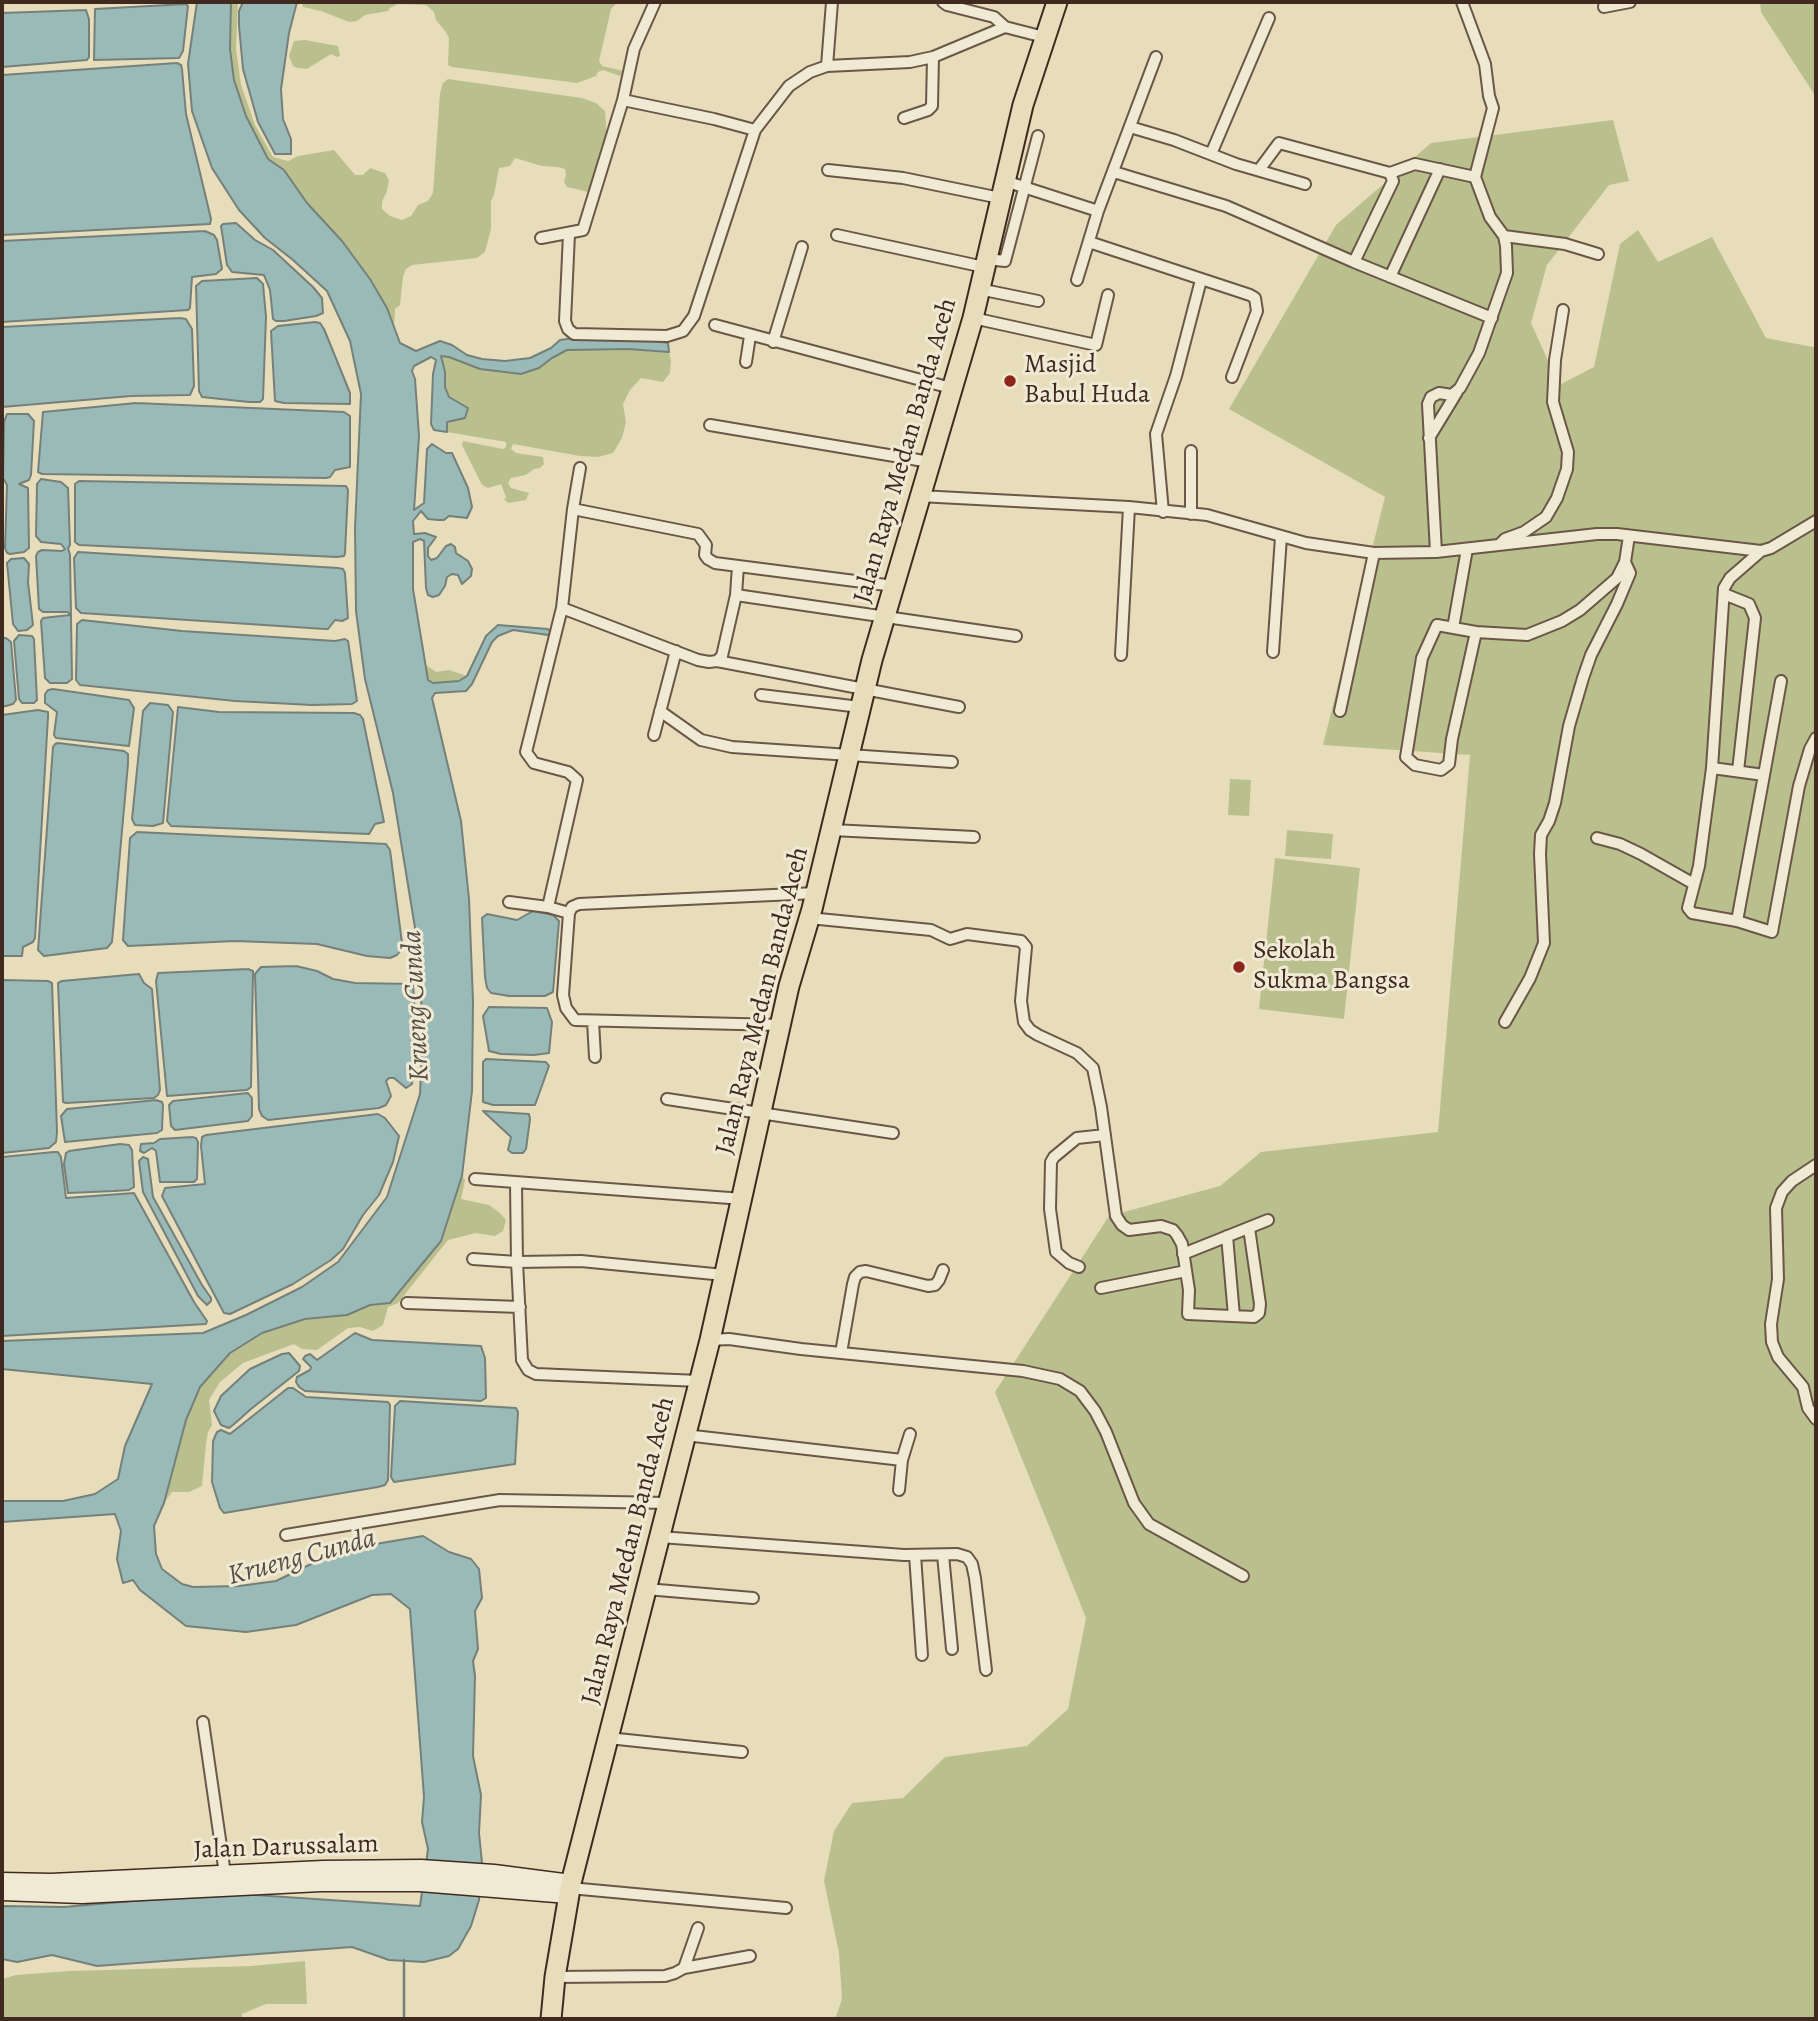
<!DOCTYPE html>
<style>
body{margin:0}
#map{position:relative;width:1818px;height:2021px;overflow:hidden;background:#e8ddbb;font-family:Alegreya,serif}
canvas{display:block}
.frame{position:absolute;inset:0;border:4px solid #402a20;pointer-events:none}
</style>
<div id="map">
<canvas width="1818" height="2021"></canvas>
<div class="frame"></div>
</div>
<script>
const c = document.querySelector('canvas').getContext('2d');
c.lineJoin = 'round';
function fillPath(path, color) { c.fillStyle = color; c.fill(path, 'evenodd'); }
const shape = rows => new Path2D(rows.map(r => 'M' + r).join(''));
function stroke(path, color, width, dash) { c.strokeStyle = color; c.lineWidth = width; c.lineCap = dash ? 'butt' : 'round'; c.setLineDash(dash || []); c.stroke(path); }
function label(font, color, halo, rows, align = 'center') {
  c.font = font + ' Alegreya,serif'; c.lineWidth = 6; c.setLineDash([]); c.textBaseline = 'middle'; c.strokeStyle = halo; c.fillStyle = color; for (const [text, x, y, turn = 0] of rows) {
    c.save(); c.translate(x, y); c.rotate((+turn || 0) * Math.PI / 180); c.textAlign = isNaN(turn) ? turn : align; if (halo) c.strokeText(text, 0, 0); c.fillText(text, 0, 0); c.restore();
  }
}
fillPath(shape([
 [231,2,238,2,236,49,241,85,255,125,273,157,288,161,298,156,334,150,355,175,363,175,370,168,385,173,389,180,387,191,382,202,382,209,390,216,402,220,411,216,418,205,428,201,433,193,440,93,443,83,448,79,582,98,596,103,605,111,607,141,593,190,588,192,567,187,564,182,566,175,565,169,558,167,542,166,515,158,510,166,499,168,494,195,491,201,491,229,485,252,477,258,412,265,406,269,403,277,400,305,395,309,394,327,387,308,370,279,342,241,307,203,284,170,268,159,246,116,234,80,230,49],
 [302,2,618,2,611,9,599,61,602,66,624,71,624,75,620,76,603,70,598,72,596,76,577,83,452,67,448,65,449,38,446,32,436,20,434,12,426,5,398,4,390,8,388,11,365,15,357,21,349,22,321,11,303,7],
 [1760,2,1816,2,1816,97,1761,12],
 [305,40,338,46,340,56,337,57,331,54,307,69,298,68,293,66,289,56,294,41],
 [1613,120,1629,181,1609,185,1547,265,1531,323,1559,385,1594,367,1620,244,1638,230,1658,262,1712,237,1766,338,1813,347,1816,345,1816,2019,835,2019,842,1999,839,1953,824,1881,834,1831,852,1803,903,1798,945,1757,1027,1746,1068,1709,1086,1618,995,1392,1109,1216,1220,1186,1261,1152,1438,1132,1470,755,1323,745,1385,497,1229,409,1336,225,1431,143],
 [628,349,669,352,671,361,670,373,663,382,641,378,630,390,623,404,626,422,622,438,613,453,598,457,580,456,513,444,511,449,516,453,543,457,544,464,540,468,534,469,526,475,511,478,508,483,511,488,529,493,526,500,509,503,504,500,506,497,501,484,488,488,482,485,462,445,463,441,503,449,506,447,506,442,447,432,450,397,445,387,445,372,440,356,449,357,480,369,521,374,539,368,552,358,567,350],
 [426,665,436,672,449,670,467,676,459,682,433,683,428,680],
 [1230,779,1251,780,1249,816,1228,815],
 [1287,830,1333,834,1331,859,1285,856],
 [1275,858,1360,868,1344,1019,1259,1009],
 [462,1176,465,1180,461,1199,489,1205,500,1213,506,1220,503,1231,495,1236,476,1233,448,1240,398,1303,388,1307,383,1325,373,1331,360,1327,348,1328,317,1350,302,1349,294,1344,243,1363,220,1382,209,1400,212,1425,208,1432,206,1444,202,1486,189,1492,172,1492,164,1503,186,1420,200,1387,230,1353,262,1333,305,1319,347,1315,370,1305,390,1303,441,1241],
 [305,1961,307,2004,266,2004,242,2014,242,2019,2,2019,2,1979,16,1975,69,1971,251,1966]
]), '#bac08d');
const water = shape([
 [197,2,231,2,230,49,234,80,246,116,268,159,284,170,307,203,342,241,370,279,387,308,400,343,416,351,440,341,452,345,467,355,482,359,505,361,530,358,551,348,560,340,574,338,643,339,668,343,669,352,628,349,567,350,552,358,539,368,521,374,480,369,449,357,441,356,445,372,445,387,449,397,468,408,465,418,447,422,447,432,434,430,431,424,433,374,436,360,431,357,414,366,412,371,415,379,419,436,414,510,424,503,427,449,432,444,446,453,452,453,468,488,472,507,467,518,449,516,444,520,438,520,428,519,421,511,413,521,414,534,425,533,436,537,428,548,428,556,431,560,437,558,446,546,451,544,455,547,456,553,468,561,472,569,471,576,462,584,458,575,452,574,447,577,445,586,439,595,433,597,428,595,426,588,424,541,420,539,413,542,413,589,428,680,433,683,459,681,467,676,486,636,498,625,548,629,551,633,548,635,513,630,498,636,492,642,472,684,466,691,435,693,432,698,461,821,469,899,473,1001,472,1091,462,1176,441,1241,390,1303,370,1305,347,1315,305,1319,262,1333,230,1353,200,1387,186,1420,164,1503,154,1526,156,1554,162,1569,182,1584,193,1587,239,1586,276,1581,340,1550,423,1536,449,1552,471,1559,479,1569,482,1598,475,1611,478,1649,473,1661,475,1676,473,1756,481,1795,479,1833,482,1863,479,1900,471,1926,458,1949,449,1956,424,1962,389,1960,352,1947,97,1966,52,1955,17,1962,2,1959,2,1906,64,1907,225,1893,420,1906,428,1849,422,1822,424,1797,410,1609,391,1594,372,1595,296,1625,246,1632,186,1626,140,1590,133,1580,123,1583,117,1559,121,1531,115,1514,2,1522,2,1501,63,1501,95,1494,118,1479,125,1446,152,1384,2,1369,2,1341,203,1333,246,1315,302,1287,338,1262,387,1197,420,1094,423,1025,416,934,393,793,365,679,356,611,355,528,361,394,350,341,327,291,293,260,265,238,239,210,212,168,192,111,188,64,197,2],
 [243,2,297,2,289,33,281,89,283,119,291,139,291,154,275,154,258,122,243,69,239,26,239,11,243,2],
 [186,4,188,6,183,51,179,58,94,60,95,9,186,4],
 [86,10,89,19,89,57,87,60,2,67,2,13,86,10],
 [177,63,181,65,182,69,186,114,211,219,210,224,2,235,2,75,177,63],
 [236,223,255,240,273,250,313,287,322,298,323,313,316,316,284,321,276,321,273,319,270,290,264,275,232,272,227,265,221,226,223,224,236,223],
 [205,231,214,235,217,240,222,269,216,274,192,277,190,308,188,310,2,322,2,241,205,231],
 [257,278,263,284,266,317,263,399,260,402,249,402,202,397,199,391,196,286,202,281,257,278],
 [180,318,186,319,192,329,194,386,190,395,131,396,2,407,2,327,180,318],
 [315,322,320,323,324,329,350,393,350,404,284,403,275,401,271,331,278,326,315,322],
 [136,403,344,412,350,416,350,467,335,470,330,477,326,478,42,474,38,472,43,412,136,403],
 [7,414,28,414,34,421,31,475,29,480,19,484,28,488,29,548,24,552,10,554,7,553,5,548,7,485,3,478,4,422,7,414],
 [41,479,61,482,68,488,70,545,68,548,70,555,72,679,67,683,50,683,45,678,41,621,43,618,70,615,68,612,43,612,39,609,36,556,38,552,42,550,62,551,65,549,61,544,41,542,36,536,37,484,41,479],
 [79,481,346,486,348,490,345,553,344,556,337,557,79,545,75,542,75,484,79,481],
 [78,552,338,568,343,569,345,573,348,618,342,621,335,620,328,629,325,629,81,613,76,608,74,558,78,552],
 [24,558,29,564,28,582,33,625,27,630,18,631,13,624,7,563,11,559,24,558],
 [82,620,182,631,335,641,345,639,348,641,357,701,352,704,312,705,235,701,80,685,76,680,77,624,82,620],
 [19,635,32,636,34,639,37,700,34,703,22,703,19,699,14,641,19,635],
 [2,638,6,638,11,642,16,700,13,704,2,707,2,638],
 [53,689,129,700,134,708,129,746,56,738,54,735,57,712,45,703,45,694,48,690,53,689],
 [150,703,168,705,173,712,163,823,153,826,135,825,132,819,143,711,150,703],
 [178,707,219,712,354,713,360,715,363,719,384,822,375,824,369,834,171,826,167,821,178,707],
 [38,710,48,712,48,717,35,938,33,942,23,947,22,956,2,956,2,715,38,710],
 [58,743,124,751,128,754,128,764,112,942,107,948,44,956,38,950,53,747,55,744,58,743],
 [137,832,386,844,390,850,402,943,401,950,397,955,390,958,367,956,317,944,235,941,128,946,123,940,130,838,137,832],
 [533,911,553,915,559,921,553,992,545,996,509,996,491,993,487,988,485,977,482,918,487,914,517,920,533,911],
 [296,966,317,971,333,979,355,983,413,984,416,1027,412,1084,406,1088,394,1078,389,1078,386,1081,391,1096,386,1105,379,1108,268,1120,262,1116,259,1109,255,974,261,967,296,966],
 [248,969,253,971,251,1087,247,1090,167,1096,156,981,158,973,248,969],
 [139,974,144,983,152,989,160,1090,158,1095,154,1098,66,1103,63,1102,58,983,62,981,139,974],
 [2,980,48,981,52,983,57,1132,56,1142,49,1148,2,1153,2,980],
 [489,1007,547,1008,552,1022,549,1053,534,1055,501,1054,489,1051,483,1016,489,1007],
 [486,1059,546,1062,549,1066,535,1105,493,1105,483,1102,483,1062,486,1059],
 [248,1093,252,1098,252,1116,248,1121,175,1130,171,1126,169,1105,173,1101,248,1093],
 [156,1100,162,1102,163,1105,162,1130,157,1133,65,1142,61,1116,67,1109,156,1100],
 [483,1111,529,1114,530,1119,526,1149,523,1153,512,1153,508,1150,511,1137,483,1111],
 [378,1114,385,1118,399,1136,393,1162,379,1195,363,1215,343,1249,331,1260,293,1284,230,1314,224,1313,162,1196,165,1188,205,1184,201,1146,202,1137,206,1135,378,1114],
 [192,1137,196,1138,198,1142,197,1179,194,1182,160,1182,156,1151,152,1148,144,1153,140,1151,141,1144,154,1143,160,1139,192,1137],
 [120,1144,129,1145,132,1150,134,1187,129,1190,114,1191,68,1193,64,1164,66,1153,69,1151,120,1144],
 [54,1152,58,1152,61,1157,66,1198,134,1193,194,1302,207,1321,206,1324,2,1336,2,1157,54,1152],
 [143,1157,148,1159,153,1197,202,1285,211,1298,211,1301,207,1305,198,1296,143,1192,139,1161,143,1157],
 [355,1333,372,1340,481,1346,485,1358,486,1398,481,1401,305,1391,299,1387,296,1382,297,1377,310,1370,311,1367,303,1359,305,1356,310,1354,317,1360,355,1333],
 [289,1353,300,1366,299,1371,251,1409,233,1425,229,1428,221,1425,214,1411,221,1396,250,1369,282,1354,289,1353],
 [288,1388,293,1388,306,1397,388,1402,390,1405,388,1480,385,1485,378,1487,224,1513,220,1508,212,1482,213,1441,217,1432,221,1430,230,1434,288,1388],
 [400,1401,516,1408,518,1412,515,1464,394,1482,391,1477,395,1406,400,1401]
]);
fillPath(water, '#99bab7');
stroke(water, '#75807b', 2);
stroke(shape([
 [404,1960,404,2019]
]), '#75807b', 2.5);
const street = shape([
 [943,2,947,5,994,17,1005,27],
 [1605,2,1604,7,1630,2],
 [827,66,832,2],
 [623,100,714,119,755,130,789,86,810,72,827,66,910,62,933,57,1005,27,1044,37],
 [904,118,928,110,932,106,933,57],
 [1130,127,1174,140,1236,164,1305,184],
 [1211,154,1269,18],
 [828,170,903,178,1000,198],
 [1259,170,1279,143,1390,173,1393,181,1354,262],
 [1114,172,1226,206,1354,262,1492,318],
 [1390,173,1415,164,1475,177],
 [1005,181,1098,211],
 [569,234,565,321,568,329,574,334,667,336,683,331,694,316,755,130],
 [837,235,984,267],
 [1504,236,1565,244,1598,254],
 [541,238,583,230,623,100,634,49,655,2],
 [1089,242,1250,295,1255,298,1257,311,1232,377],
 [986,259,1005,261,1038,136],
 [1390,277,1440,169],
 [1077,280,1098,211,1156,57],
 [979,289,1038,301],
 [973,318,1096,345,1108,295],
 [715,325,951,388],
 [773,342,802,247],
 [746,362,750,336],
 [710,425,930,462],
 [1429,438,1457,392],
 [919,496,1129,507,1207,515,1306,543,1374,553,1436,552,1597,534,1617,534,1761,551,1771,548,1816,521],
 [573,509,698,534,706,545,705,555,708,559,715,563,894,586],
 [1163,512,1156,434,1176,376,1201,280],
 [1191,514,1191,451],
 [1500,544,1505,539,1524,532,1546,517,1557,498,1567,469,1568,452,1553,402,1555,360,1563,310],
 [1761,551,1730,578,1724,588,1712,768,1699,866,1688,908,1692,913,1737,921,1772,932,1799,786,1810,749,1816,738],
 [1436,552,1428,404,1431,397,1439,393,1452,395,1460,388,1479,353,1507,273,1506,246,1504,236,1490,217,1475,177,1493,108,1489,96,1485,64,1462,2],
 [1724,594,1749,604,1755,618,1738,771],
 [736,595,1016,636],
 [562,608,698,660,709,662,717,661,722,656,736,595,738,566],
 [1437,625,1476,632,1452,739,1449,764,1441,770,1415,765,1406,757,1422,658,1437,625],
 [1453,628,1467,549],
 [1476,632,1527,635,1562,621,1580,610,1617,578,1625,562,1629,536],
 [1273,652,1281,537],
 [1121,655,1129,507],
 [717,661,959,707],
 [761,695,860,707],
 [660,711,701,740,732,747,952,762],
 [1340,711,1374,553],
 [654,735,676,651],
 [1712,768,1764,775,1737,921],
 [1764,775,1781,681],
 [832,830,974,837],
 [1597,838,1620,844,1641,854,1694,884],
 [509,902,548,907,569,913],
 [548,907,577,780,568,772,534,763,526,752,562,608,573,509,580,468],
 [809,918,931,930,950,939,967,934,1021,941,1026,947,1021,1001,1024,1022,1030,1030,1038,1035,1077,1053,1093,1068,1101,1107,1116,1216,1122,1225,1129,1230,1161,1226,1173,1230,1177,1235,1182,1244,1189,1290,1188,1314,1254,1317,1259,1313,1260,1304,1249,1228],
 [593,1021,595,1057],
 [1505,1022,1530,978,1544,943,1540,854,1541,835,1549,821,1555,803,1569,726,1583,678,1591,655,1617,604,1630,573,1625,562],
 [780,1025,575,1020,566,1008,563,995,569,913,572,907,579,904,816,893],
 [667,1099,893,1133],
 [1816,1165,1792,1181,1782,1192,1776,1208,1778,1279,1771,1324,1772,1342,1778,1357,1803,1387,1808,1408,1816,1419],
 [475,1179,743,1199],
 [516,1183,517,1262,581,1261,724,1275],
 [1227,1236,1234,1316],
 [1183,1254,1268,1220],
 [473,1259,517,1262,522,1360,528,1370,536,1374,699,1381],
 [1079,1267,1069,1263,1056,1252,1050,1209,1051,1162,1054,1157,1077,1138,1105,1135],
 [1101,1288,1186,1271],
 [407,1303,520,1307],
 [710,1340,729,1339,801,1349,1023,1371,1060,1379,1080,1391,1095,1411,1106,1432,1134,1503,1149,1524,1243,1576],
 [841,1353,853,1284,855,1277,860,1272,866,1271,928,1286,935,1285,939,1280,943,1270],
 [685,1435,902,1460],
 [899,1490,902,1460,910,1434],
 [286,1535,500,1500,668,1503],
 [660,1537,904,1555,957,1554,967,1557,972,1564,975,1578,986,1670],
 [915,1555,922,1655],
 [943,1555,952,1649],
 [646,1589,753,1598],
 [203,1722,225,1874],
 [608,1738,742,1752],
 [570,1888,786,1908],
 [684,1968,750,1956],
 [555,1977,665,1976,675,1973,684,1968,698,1928]
]);
const secondary = shape([
 [2,1881,51,1882,323,1869,421,1868,494,1873,571,1883],
 [2,1892,82,1895,321,1883,420,1883,568,1895]
]);
const highway = shape([
 [551,2019,555,1977,571,1883,710,1340,789,986,812,909,872,660,973,318,1023,105,1057,2]
]);
stroke(street, '#6a5747', 14);
stroke(secondary, '#402a20', 19);
stroke(highway, '#402a20', 23);
stroke(street, '#f0e9d3', 10);
stroke(secondary, '#f0e9d3', 16);
stroke(highway, '#e8ddbb', 19);
for (const [x, y, r, color] of [
 [1010,381,7,"#8f2418"],
 [1239,967,7,"#8f2418"]
]) { const dot = new Path2D(); dot.arc(x, y, r, 0, 2 * Math.PI); c.fillStyle = color; c.fill(dot); stroke(dot, '#f0e9d3', 2.5); }
label('26px', '#402a20', '#f0e9d3', [
 ["Masjid",1024,366],
 ["Babul Huda",1024,396],
 ["Sekolah",1253,952],
 ["Sukma Bangsa",1253,982]
], 'left');
label('26px', '#402a20', '#f0e9d3', [
 ["Jalan Raya Medan Banda Aceh",906,451,-74],
 ["Jalan Raya Medan Banda Aceh",763,1001,-76],
 ["Jalan Raya Medan Banda Aceh",629,1551,-76],
 ["Jalan Darussalam",286,1848,-2]
]);
label('italic 28px', '#564e46', '#f0e9d3', [
 ["Krueng Cunda",417,1006,-93],
 ["Krueng Cunda",302,1558,-15]
]);
</script>
